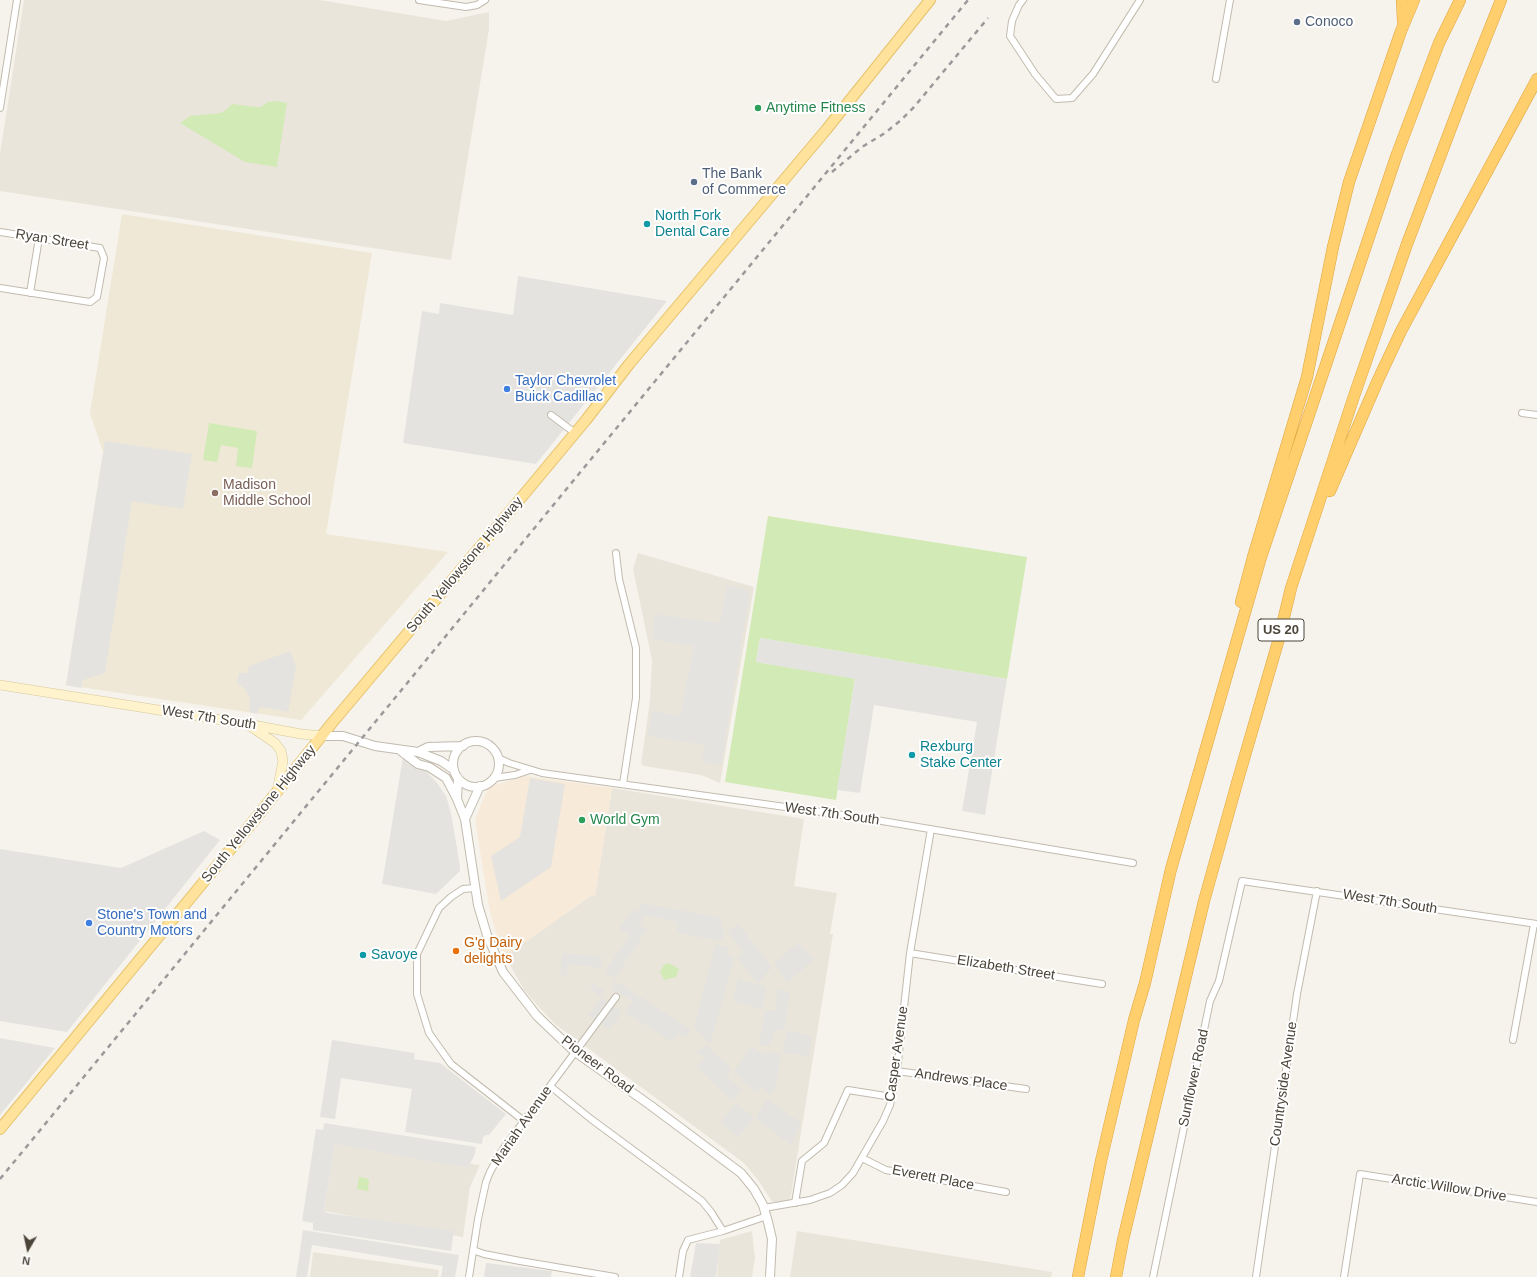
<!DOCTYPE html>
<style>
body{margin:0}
#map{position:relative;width:1537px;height:1277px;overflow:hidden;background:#f6f3ec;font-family:Arial,sans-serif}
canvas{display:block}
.north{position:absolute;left:8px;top:1229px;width:40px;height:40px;-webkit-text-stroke:3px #fff;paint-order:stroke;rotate:189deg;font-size:11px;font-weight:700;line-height:16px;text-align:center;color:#4b4439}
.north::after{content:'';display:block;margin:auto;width:14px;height:18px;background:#4b4439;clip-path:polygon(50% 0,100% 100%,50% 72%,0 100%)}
</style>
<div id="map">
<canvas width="1537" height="1277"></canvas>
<div class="north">N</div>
</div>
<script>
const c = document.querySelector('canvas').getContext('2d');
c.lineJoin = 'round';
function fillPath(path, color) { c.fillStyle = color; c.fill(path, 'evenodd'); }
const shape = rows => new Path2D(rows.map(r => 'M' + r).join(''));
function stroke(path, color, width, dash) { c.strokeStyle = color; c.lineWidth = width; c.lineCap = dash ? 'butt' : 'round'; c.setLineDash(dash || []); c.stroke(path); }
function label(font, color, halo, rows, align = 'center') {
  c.font = font + ' Arial,sans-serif'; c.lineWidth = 4; c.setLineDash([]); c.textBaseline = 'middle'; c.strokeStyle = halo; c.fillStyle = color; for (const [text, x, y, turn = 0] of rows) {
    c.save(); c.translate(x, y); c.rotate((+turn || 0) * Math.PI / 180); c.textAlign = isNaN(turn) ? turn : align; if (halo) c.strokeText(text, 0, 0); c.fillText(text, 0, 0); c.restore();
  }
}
fillPath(shape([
 [24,0,320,0,446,21,489,12,489,29,451,260,0,191,0,154],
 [638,553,754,587,720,783,701,775,644,766,641,764,650,701,652,660,633,569],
 [612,788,804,819,794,886,837,893,830,934,833,934,790,1201,777,1203,772,1201,758,1180,744,1163,555,1024,538,1006,524,990,505,956,592,895,595,896],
 [335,1144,480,1165,470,1187,463,1237,324,1211],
 [752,1231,755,1258,752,1277,717,1277,720,1240],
 [797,1231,1052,1272,1051,1277,790,1277],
 [313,1252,439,1270,438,1277,310,1277]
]), '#eae5da');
fillPath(shape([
 [526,776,612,788,595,896,592,895,505,956,499,942,490,912,475,820,488,787]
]), '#f7ead8');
fillPath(shape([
 [122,214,372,253,326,534,448,552,301,720,66,685,103,452,90,413]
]), '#efe8d6');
fillPath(shape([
 [276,101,287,103,277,167,245,162,180,123,190,116,221,113,227,109,232,104,257,107,261,107,268,102],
 [209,423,257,431,252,468,236,466,238,448,221,445,217,462,203,460],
 [768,516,1027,557,1007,679,760,638,756,662,855,678,836,800,725,782],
 [669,963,679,969,676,977,664,980,660,972,664,965],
 [359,1177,369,1179,368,1191,357,1189]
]), '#d2eab5');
fillPath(shape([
 [518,276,667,301,536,464,403,443,422,311,439,314,440,303,513,315],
 [105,441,192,454,183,509,132,501,105,673,83,680,81,688,66,685],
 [727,585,750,591,721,765,702,762,705,745,648,736,652,710,680,716,694,646,653,639,654,614,720,623],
 [760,638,1007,679,985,815,962,811,977,722,874,705,860,793,837,790,855,679,756,662],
 [290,651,296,666,288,712,262,707,259,708,257,714,249,712,250,703,249,697,245,689,237,683,239,673,247,673,249,666],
 [403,757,425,770,437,783,446,796,451,813,460,866,460,871,436,894,382,884],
 [530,778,565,784,551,867,501,901,491,856,520,837],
 [204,831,220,840,67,1032,0,1021,0,849,121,868],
 [641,903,722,918,721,925,724,931,722,941,677,933,678,922,641,915,644,918,638,925,647,929,615,978,605,971,630,936,619,928,634,909,639,914],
 [738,924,772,967,758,983,737,958,744,952,727,932],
 [798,943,814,959,787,983,774,963],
 [716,944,728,947,727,954,734,958,710,1045,694,1026],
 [562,953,602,957,601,968,568,964,567,976,560,975],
 [738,979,766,987,762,1009,733,1001],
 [615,981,690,1029,686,1037,677,1034,672,1042,625,1012,633,1001,611,989],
 [593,983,604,991,600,996,590,989],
 [777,989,790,992,784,1031,776,1029,769,1046,759,1045,765,1010,776,1011],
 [602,998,622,1012,609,1030,588,1015],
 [787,1030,812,1036,809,1056,783,1053],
 [0,1038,55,1048,0,1115],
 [332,1040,415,1053,414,1059,440,1063,506,1114,489,1135,486,1135,483,1137,482,1144,405,1132,412,1089,341,1078,335,1119,320,1117],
 [706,1045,732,1069,726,1076,742,1089,732,1101,697,1067,705,1058,697,1052],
 [751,1047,765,1055,768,1052,781,1054,776,1086,770,1095,761,1087,758,1093,742,1081,743,1079,734,1072],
 [766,1099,801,1123,791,1145,756,1118],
 [736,1103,754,1117,739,1137,720,1123],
 [324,1123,476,1147,475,1154,468,1168,335,1144,324,1211,328,1213,454,1231,451,1251,313,1230,313,1223,302,1221,316,1129,323,1130],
 [303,1230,459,1255,455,1277,441,1277,443,1266,312,1245,307,1277,296,1277],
 [696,1243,720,1244,716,1277,690,1277],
 [486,1263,552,1271,551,1277,484,1277]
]), '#e5e3e0');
const minor = shape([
 [419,0,466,7,477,5,485,0],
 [1023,0,1019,5,1012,21,1010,36,1035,74,1056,99,1072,98,1093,74,1140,0],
 [1216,79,1230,0],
 [0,108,17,0],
 [0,232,100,248,104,258,97,297,90,302,0,288],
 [30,293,39,238],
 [1522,413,1537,415],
 [551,415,575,433],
 [616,553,619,579,636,648,636,698,623,784],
 [498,758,509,763,542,773,864,818,1133,863],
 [494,778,515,775,530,770],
 [476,888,463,889,451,897,439,908,417,954,417,994,429,1033,451,1064,524,1121],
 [910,953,1102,984],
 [1513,1040,1534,924],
 [897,1071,1026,1089],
 [550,1086,591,1119,702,1201,711,1212,723,1231,767,1216],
 [862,1158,886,1170,1006,1192],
 [795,1203,802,1161,824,1143,848,1090,892,1097],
 [764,1208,810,1200,830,1193,842,1185,853,1173,883,1121,890,1105,897,1071,910,953,931,829],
 [473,1250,484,1254,520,1261,615,1277],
 [469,1277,478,1219,486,1182,490,1172,501,1152,616,997],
 [679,1277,683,1251,688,1240,723,1231],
 [1153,1277,1210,1001,1219,981,1242,881,1537,924],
 [1256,1277,1297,994,1317,891],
 [1344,1277,1360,1174,1537,1202]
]);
const tertiary = shape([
 [323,736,343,736,375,746,418,752,441,761,454,770],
 '453 764a23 23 0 1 1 46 0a23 23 0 1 1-46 0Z',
 [401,751,418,764,429,767,446,778,457,799],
 [418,752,428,747,463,746],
 [458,778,457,799,465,819,478,905,487,935,503,972,537,1016,575,1052,650,1105,741,1173,754,1189,763,1205,768,1222,772,1239,770,1277],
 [465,819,480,786]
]);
const secondary = shape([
 [0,685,253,725,301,734,323,736],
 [250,726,275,743,281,751,283,761,277,791]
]);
const primary = shape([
 [0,1129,239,839,332,723,511,510,586,420,630,363,826,130,930,0]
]);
const motorway = shape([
 [1402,0,1403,21],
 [1330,491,1378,380,1401,331,1537,79],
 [1241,602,1253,557,1307,377,1333,247,1349,182,1401,31,1414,0],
 [1078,1277,1101,1161,1134,1020,1145,983,1171,869,1261,557,1397,154,1439,43,1460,0],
 [1116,1277,1123,1240,1204,901,1237,783,1278,642,1291,588,1354,396,1407,244,1468,83,1501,0]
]);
stroke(minor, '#c2bbae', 8);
stroke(tertiary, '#c2bbae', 10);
stroke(secondary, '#d6c79b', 10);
stroke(primary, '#e6c16a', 12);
stroke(motorway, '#e0a43c', 12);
stroke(minor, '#fff', 6);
stroke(tertiary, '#fff', 8);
stroke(secondary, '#fff3cd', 9);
stroke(primary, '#ffe39c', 10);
stroke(motorway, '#ffcf6e', 11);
stroke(shape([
 [832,172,862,147,885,133,901,120,914,107,988,18],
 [0,1179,968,0]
]), '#9a9a9a', 2.5, [5, 5]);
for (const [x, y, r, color] of [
 [1297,22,4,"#5c6f8a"],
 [758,108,4,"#2e9e5b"],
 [694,182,4,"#5c6f8a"],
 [647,224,4,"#0f9aa8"],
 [507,389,4,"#3f7fe0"],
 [215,493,4,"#8d6e63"],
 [912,755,4,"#0f9aa8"],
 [582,820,4,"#2e9e5b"],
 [89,923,4,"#3f7fe0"],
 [456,951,4,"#e8710a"],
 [363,955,4,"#0f9aa8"]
]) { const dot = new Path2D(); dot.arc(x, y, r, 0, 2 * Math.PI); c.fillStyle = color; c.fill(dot); stroke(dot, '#fff', 1.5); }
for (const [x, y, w] of [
 [1281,630,46]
]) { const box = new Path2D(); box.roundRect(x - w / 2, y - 11, w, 22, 3); c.fillStyle = '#fff'; c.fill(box); stroke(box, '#4b4439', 1); }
label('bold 13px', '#4b4439', null, [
 ["US 20",1281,630]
]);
label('14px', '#4e5e75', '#fff', [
 ["Conoco",1305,22],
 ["The Bank",702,174],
 ["of Commerce",702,190]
], 'left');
label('14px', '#27864d', '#fff', [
 ["Anytime Fitness",766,108],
 ["World Gym",590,820]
], 'left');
label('14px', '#0d838f', '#fff', [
 ["North Fork",655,216],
 ["Dental Care",655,232],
 ["Rexburg",920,747],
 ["Stake Center",920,763],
 ["Savoye",371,955]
], 'left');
label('14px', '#4b4439', '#fff', [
 ["Ryan Street",52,240,9],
 ["South Yellowstone Highway",465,565,-50],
 ["West 7th South",209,718,9],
 ["South Yellowstone Highway",259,814,-51],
 ["West 7th South",832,814,8],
 ["West 7th South",1390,902,9],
 ["Elizabeth Street",1006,968,9],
 ["Casper Avenue",897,1054,-82],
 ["Pioneer Road",597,1065,37],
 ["Sunflower Road",1194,1078,-78],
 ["Andrews Place",961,1080,8],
 ["Countryside Avenue",1284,1084,-82],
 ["Mariah Avenue",522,1126,-55],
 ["Everett Place",933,1178,11],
 ["Arctic Willow Drive",1449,1188,9]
]);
label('14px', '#366cbe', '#fff', [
 ["Taylor Chevrolet",515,381],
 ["Buick Cadillac",515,397],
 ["Stone's Town and",97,915],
 ["Country Motors",97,931]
], 'left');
label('14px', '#785e54', '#fff', [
 ["Madison",223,485],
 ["Middle School",223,501]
], 'left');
label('14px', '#c56008', '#fff', [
 ["G'g Dairy",464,943],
 ["delights",464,959]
], 'left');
</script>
